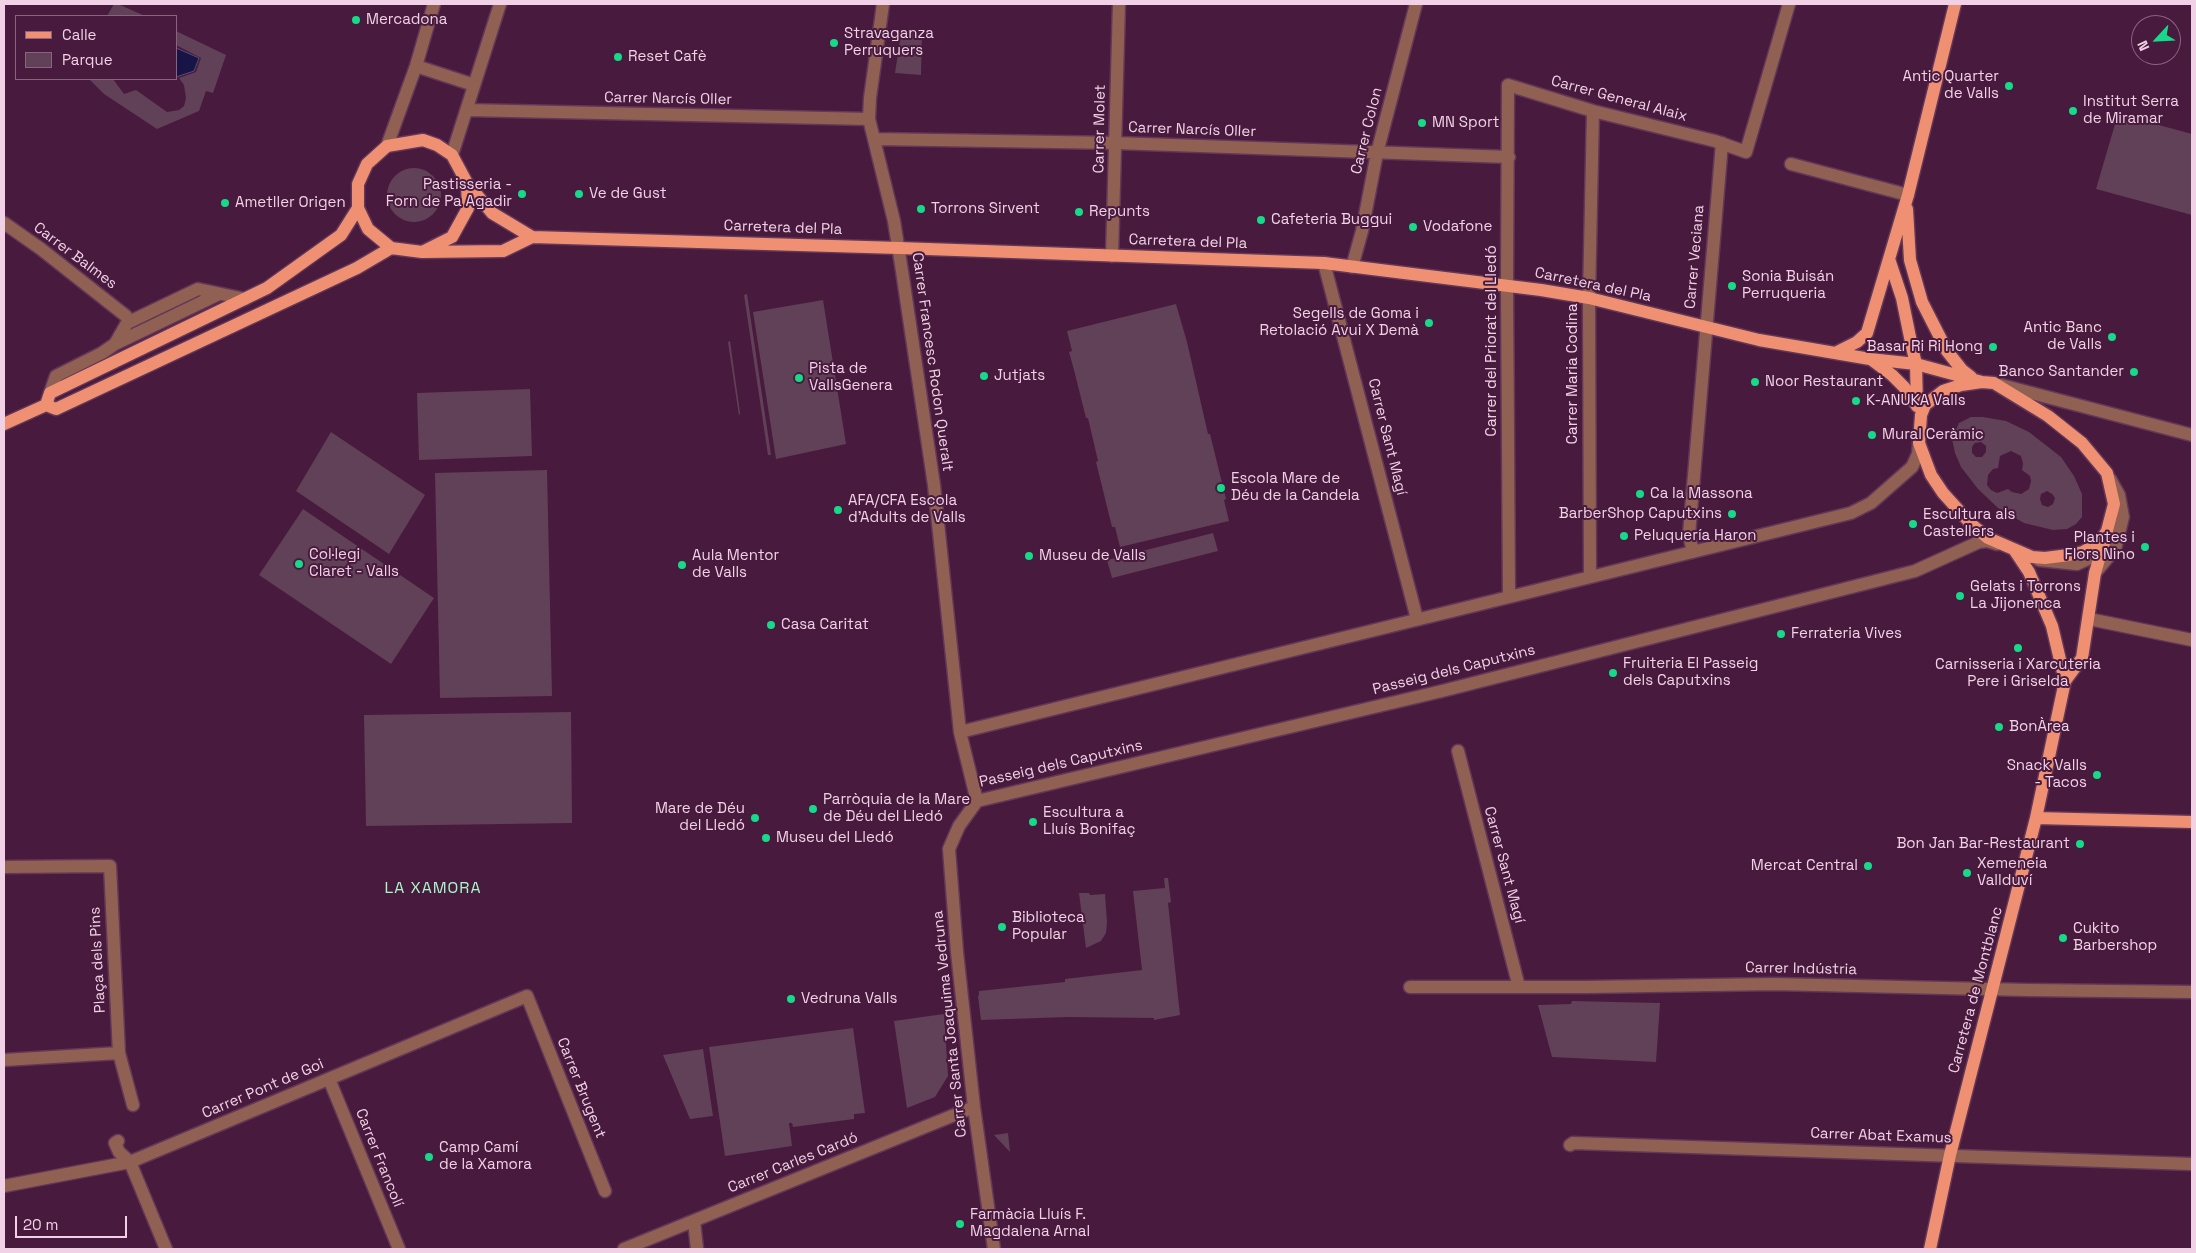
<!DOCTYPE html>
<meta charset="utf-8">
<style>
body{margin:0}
#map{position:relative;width:2196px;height:1253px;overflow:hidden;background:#481a3d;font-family:"Space Grotesk",sans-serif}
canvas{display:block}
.frame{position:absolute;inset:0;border:5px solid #f0d1e6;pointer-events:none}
.legend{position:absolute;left:15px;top:15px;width:162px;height:65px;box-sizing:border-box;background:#481a3d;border:1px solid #8b6381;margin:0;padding:6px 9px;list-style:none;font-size:15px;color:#f0d1e6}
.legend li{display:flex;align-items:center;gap:10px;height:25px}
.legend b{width:25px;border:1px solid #8b6381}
.north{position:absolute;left:2131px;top:15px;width:50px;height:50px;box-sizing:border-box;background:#481a3d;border:1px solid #8b6381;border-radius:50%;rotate:245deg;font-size:14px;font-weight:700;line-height:20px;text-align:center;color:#f0d1e6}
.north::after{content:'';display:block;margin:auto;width:18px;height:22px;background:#16d989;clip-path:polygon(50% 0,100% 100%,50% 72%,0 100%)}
.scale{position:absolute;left:15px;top:1216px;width:112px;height:22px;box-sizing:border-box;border:2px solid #f0d1e6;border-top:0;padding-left:6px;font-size:15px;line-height:18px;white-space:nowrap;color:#f0d1e6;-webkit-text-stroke:4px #481a3d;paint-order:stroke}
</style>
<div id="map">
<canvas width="2196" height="1253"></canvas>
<div class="frame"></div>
<ul class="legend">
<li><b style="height:6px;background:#f09072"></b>Calle</li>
<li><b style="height:14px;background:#604157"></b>Parque</li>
</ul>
<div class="north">N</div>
<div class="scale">20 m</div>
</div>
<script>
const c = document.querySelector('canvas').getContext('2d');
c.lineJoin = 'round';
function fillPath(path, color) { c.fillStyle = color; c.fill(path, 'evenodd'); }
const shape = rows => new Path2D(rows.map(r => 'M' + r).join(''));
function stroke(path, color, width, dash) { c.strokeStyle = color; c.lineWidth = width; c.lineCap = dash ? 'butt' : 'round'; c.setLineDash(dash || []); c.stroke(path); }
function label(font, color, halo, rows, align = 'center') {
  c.font = font + ' "Space Grotesk",sans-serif'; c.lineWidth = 4; c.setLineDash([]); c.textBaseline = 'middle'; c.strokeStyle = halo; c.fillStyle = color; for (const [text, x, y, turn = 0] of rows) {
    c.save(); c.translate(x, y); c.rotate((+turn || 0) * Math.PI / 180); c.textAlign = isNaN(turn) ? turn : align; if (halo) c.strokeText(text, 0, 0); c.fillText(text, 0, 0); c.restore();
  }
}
fillPath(shape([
 [114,4,118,4,145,16,107,16],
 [176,31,226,55,213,93,206,91,199,111,157,129,104,94,89,79,113,79,124,94,136,90,167,112,179,110,184,106,186,98,184,85,179,78,196,72,201,58,176,45],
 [901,33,922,33,921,75,895,73],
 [2118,114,2192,134,2192,215,2096,189],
 '387 195a27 27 0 1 1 54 0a27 27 0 1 1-54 0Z',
 [747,294,771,455,768,455,744,295],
 [823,300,846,444,776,459,753,312],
 [1176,304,1187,342,1208,434,1210,434,1226,499,1224,500,1229,521,1120,547,1115,527,1112,527,1096,462,1098,461,1088,418,1086,418,1074,370,1069,352,1072,351,1067,331],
 [730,341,740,413,739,416,728,342],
 [530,389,532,456,419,460,417,393],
 [1971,417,1983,417,2006,421,2029,432,2061,457,2074,476,2082,494,2082,517,2076,524,2067,529,2053,530,2024,523,1998,508,1978,489,1961,467,1955,453,1952,439,1959,423],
 [1981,442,1986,446,1986,452,1982,457,1976,457,1972,453,1972,447,1975,443],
 [2011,451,2021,456,2023,464,2022,470,2030,476,2031,481,2029,489,2021,494,2012,492,2008,489,1997,493,1991,490,1987,485,1988,475,1993,469,1998,468,2000,456],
 [2047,491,2052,494,2055,498,2053,504,2048,507,2042,505,2040,499,2041,494],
 [331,432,425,495,389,554,296,491],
 [547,470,552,696,440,698,435,473],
 [303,509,434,598,391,664,259,575],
 [1213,533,1218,551,1112,578,1107,560],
 [571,712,572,823,366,826,364,715],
 [1164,878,1168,878,1171,902,1168,903,1180,1015,1154,1020,1154,1018,1068,1017,981,1020,978,996,979,995,979,991,1065,982,1065,979,1142,970,1133,891,1165,888],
 [1079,893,1089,893,1090,895,1105,894,1107,922,1106,933,1101,941,1086,948],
 [1572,1001,1660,1003,1656,1062,1552,1057,1538,1005,1571,1004],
 [944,1014,948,1076,935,1097,907,1108,894,1021],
 [853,1028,865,1113,854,1114,854,1119,793,1127,792,1123,789,1123,792,1146,725,1156,709,1047],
 [703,1049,713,1116,690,1119,663,1055],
 [1008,1133,1010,1152,994,1135]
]), '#604157');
const water = shape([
 [176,48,199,58,194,71,176,77,176,48]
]);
fillPath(water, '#161545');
stroke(water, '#574d75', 1);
const minor = shape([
 [883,4,870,98,869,119,894,221,902,271,934,485,960,732,977,801],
 [416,66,474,85],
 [467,110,869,119],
 [874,139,1116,143,1509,157],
 [387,146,416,66,434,4],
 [452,155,500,4],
 [1791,164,1908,195],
 [4,223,41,249,126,316],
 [1112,256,1119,4],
 [1324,263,1417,619],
 [1352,267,1362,231,1377,153,1416,4],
 [115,344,127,323,198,289,245,299],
 [2001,385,2192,435],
 [50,393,56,376,102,353,115,344,219,294],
 [1693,552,1689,535,1722,143],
 [2039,560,2077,564,2101,553,2107,548],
 [2095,573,2115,549,2123,517,2119,495,2110,479],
 [1590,577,1589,298,1593,111],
 [1509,597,1507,285,1508,85,1593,111,1715,141,1746,152,1789,4],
 [2089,619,2192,640],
 [960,732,1851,513,1871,503,1912,467,1918,454,1919,443],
 [1458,751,1519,987],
 [977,801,1442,691,1915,571,1979,542,1987,541,1997,544],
 [977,801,959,826,949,849,957,952,974,1107,994,1249],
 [4,867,110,866,119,1053,133,1105],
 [1410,987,1587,987,1774,984,2028,990,2192,992],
 [4,1060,119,1053],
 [329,1079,399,1249],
 [118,1141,115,1143,119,1152,130,1162,166,1249],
 [1570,1145,1573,1143,2192,1164],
 [4,1186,130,1162,527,996,605,1191],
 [694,1221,697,1249],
 [624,1249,974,1107]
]);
const major = shape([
 [467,183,492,213,532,237],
 [1907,209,1910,260,1922,302,1947,351,1962,370,1971,377],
 [422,252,452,237,468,208,467,183,452,155,437,145,423,140,387,146,367,164,358,184,358,208,368,229,391,248,422,252,503,251,532,237,899,248,1324,263,1541,290,1589,298,1759,340,1870,359,1916,364,1982,382],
 [1889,259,1902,298,1912,347,1916,364,1917,406],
 [1835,353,1857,342,1867,333,1908,195,1955,4],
 [1872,360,1892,375,1904,387,1917,406],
 [1982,382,1994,383,2048,416,2082,443,2107,473,2114,504,2107,531,2099,543,2083,552,2069,555,2045,558,2032,557,1988,538,1972,525,1943,493,1931,475,1919,443,1921,415,1925,405,1943,391,1961,385,1982,382],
 [46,405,56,409,357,268,391,248],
 [46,405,50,393,267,288,341,235,358,208],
 [4,424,46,405],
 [2065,681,2082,658,2095,573,2106,536],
 [2036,818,2192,822],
 [1930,1249,1950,1155,2036,818,2065,681,2052,626,2029,572,2015,551]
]);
stroke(minor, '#633758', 15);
stroke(major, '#633758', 15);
stroke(minor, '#906152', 12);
stroke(major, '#f09072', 12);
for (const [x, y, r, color] of [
 [356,20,5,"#16d989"],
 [834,43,5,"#16d989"],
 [618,57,5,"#16d989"],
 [2009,86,5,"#16d989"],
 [2073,111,5,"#16d989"],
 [1422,123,5,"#16d989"],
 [522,194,5,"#16d989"],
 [579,194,5,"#16d989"],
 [225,203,5,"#16d989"],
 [921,209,5,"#16d989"],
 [1079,212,5,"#16d989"],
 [1261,220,5,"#16d989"],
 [1413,227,5,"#16d989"],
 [1732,286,5,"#16d989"],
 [1429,323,5,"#16d989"],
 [2112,337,5,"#16d989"],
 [1993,347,5,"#16d989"],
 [2134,372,5,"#16d989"],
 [984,376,5,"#16d989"],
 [799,378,5,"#16d989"],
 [1755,382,5,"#16d989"],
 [1856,401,5,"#16d989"],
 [1872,435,5,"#16d989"],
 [1221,488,5,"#16d989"],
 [1640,494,5,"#16d989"],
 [838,510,5,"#16d989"],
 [1732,514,5,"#16d989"],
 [1913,524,5,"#16d989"],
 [1624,536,5,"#16d989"],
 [2145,547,5,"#16d989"],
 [1029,556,5,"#16d989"],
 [299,564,5,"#16d989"],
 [682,565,5,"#16d989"],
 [1960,596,5,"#16d989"],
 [771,625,5,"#16d989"],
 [1781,634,5,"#16d989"],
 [2018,648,5,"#16d989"],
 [1613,673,5,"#16d989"],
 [1999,727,5,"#16d989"],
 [2097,775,5,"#16d989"],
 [813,809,5,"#16d989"],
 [755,818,5,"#16d989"],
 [1033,822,5,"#16d989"],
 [766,838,5,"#16d989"],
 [2080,844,5,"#16d989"],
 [1868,866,5,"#16d989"],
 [1967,873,5,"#16d989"],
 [1002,927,5,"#16d989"],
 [2063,938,5,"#16d989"],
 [791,999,5,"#16d989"],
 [429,1157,5,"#16d989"],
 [960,1224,5,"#16d989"]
]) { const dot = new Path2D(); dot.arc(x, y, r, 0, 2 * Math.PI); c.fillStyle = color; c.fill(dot); stroke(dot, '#481a3d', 2); }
label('15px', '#f0d1e6', '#481a3d', [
 ["Mercadona",366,20],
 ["Stravaganza",844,34],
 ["Perruquers",844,51],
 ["Reset Cafè",628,57],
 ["Antic Quarter",1999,77,"right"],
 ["de Valls",1999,94,"right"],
 ["Institut Serra",2083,102],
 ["de Miramar",2083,119],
 ["MN Sport",1432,123],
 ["Pastisseria -",512,185,"right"],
 ["Forn de Pa Agadir",512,202,"right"],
 ["Ve de Gust",589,194],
 ["Ametller Origen",235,203],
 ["Torrons Sirvent",931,209],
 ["Repunts",1089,212],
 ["Cafeteria Buggui",1271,220],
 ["Vodafone",1423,227],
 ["Sonia Buisán",1742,277],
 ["Perruqueria",1742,294],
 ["Segells de Goma i",1419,314,"right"],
 ["Retolació Avui X Demà",1419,331,"right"],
 ["Antic Banc",2102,328,"right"],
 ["de Valls",2102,345,"right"],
 ["Basar Ri Ri Hong",1983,347,"right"],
 ["Pista de",809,369],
 ["VallsGenera",809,386],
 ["Banco Santander",2124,372,"right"],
 ["Jutjats",994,376],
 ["Noor Restaurant",1765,382],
 ["K-ANUKA Valls",1866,401],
 ["Mural Ceràmic",1882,435],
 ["Escola Mare de",1231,479],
 ["Déu de la Candela",1231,496],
 ["Ca la Massona",1650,494],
 ["AFA/CFA Escola",848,501],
 ["d'Adults de Valls",848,518],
 ["BarberShop Caputxins",1722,514,"right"],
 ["Escultura als",1923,515],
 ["Castellers",1923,532],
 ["Peluquería Haron",1634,536],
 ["Plantes i",2135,538,"right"],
 ["Flors Nino",2135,555,"right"],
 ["Col·legi",309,555],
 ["Claret - Valls",309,572],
 ["Aula Mentor",692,556],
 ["de Valls",692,573],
 ["Museu de Valls",1039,556],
 ["Gelats i Torrons",1970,587],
 ["La Jijonenca",1970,604],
 ["Casa Caritat",781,625],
 ["Ferrateria Vives",1791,634],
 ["Fruiteria El Passeig",1623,664],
 ["dels Caputxins",1623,681],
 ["Carnisseria i Xarcuteria",2018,665,"center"],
 ["Pere i Griselda",2018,682,"center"],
 ["BonÀrea",2009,727],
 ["Snack Valls",2087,766,"right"],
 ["- Tacos",2087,783,"right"],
 ["Parròquia de la Mare",823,800],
 ["de Déu del Lledó",823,817],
 ["Mare de Déu",745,809,"right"],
 ["del Lledó",745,826,"right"],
 ["Escultura a",1043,813],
 ["Lluís Bonifaç",1043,830],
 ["Museu del Lledó",776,838],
 ["Bon Jan Bar-Restaurant",2070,844,"right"],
 ["Xemeneia",1977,864],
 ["Vallduví",1977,881],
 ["Mercat Central",1858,866,"right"],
 ["Biblioteca",1012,918],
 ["Popular",1012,935],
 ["Cukito",2073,929],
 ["Barbershop",2073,946],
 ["Vedruna Valls",801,999],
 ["Camp Camí",439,1148],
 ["de la Xamora",439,1165],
 ["Farmàcia Lluís F.",970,1215],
 ["Magdalena Arnal",970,1232]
], 'left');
label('15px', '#f0d1e6', '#481a3d', [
 ["Carrer Narcís Oller",668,99,1],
 ["Carrer General Alaix",1619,99,15],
 ["Carrer Molet",1100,129,-89],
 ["Carrer Narcís Oller",1192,130,2],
 ["Carrer Colon",1367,131,-76],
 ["Carretera del Pla",783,228,2],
 ["Carretera del Pla",1188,242,2],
 ["Carrer Balmes",75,256,37],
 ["Carrer Veciana",1695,257,-85],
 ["Carretera del Pla",1593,285,12],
 ["Carrer del Priorat del Lledó",1492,341,-90],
 ["Carrer Francesc Rodon Queralt",932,362,82],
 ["Carrer Maria Codina",1573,374,-90],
 ["Carrer Sant Magí",1387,437,76],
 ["Passeig dels Caputxins",1454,670,-14],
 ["Passeig dels Caputxins",1061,764,-13],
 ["Carrer Sant Magí",1504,865,75],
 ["Plaça dels Pins",98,960,-93],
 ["Carrer Indústria",1801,969,1],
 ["Carretera de Montblanc",1976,990,-75],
 ["Carrer Santa Joaquima Vedruna",950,1024,-96],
 ["Carrer Brugent",581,1088,68],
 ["Carrer Pont de Goi",263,1089,-23],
 ["Carrer Abat Examus",1881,1136,2],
 ["Carrer Francolí",379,1158,68],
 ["Carrer Carles Cardó",793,1163,-22]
]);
c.letterSpacing = '1px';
label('16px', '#a8f6c8', '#481a3d', [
 ["LA XAMORA",433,889]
]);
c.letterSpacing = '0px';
</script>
